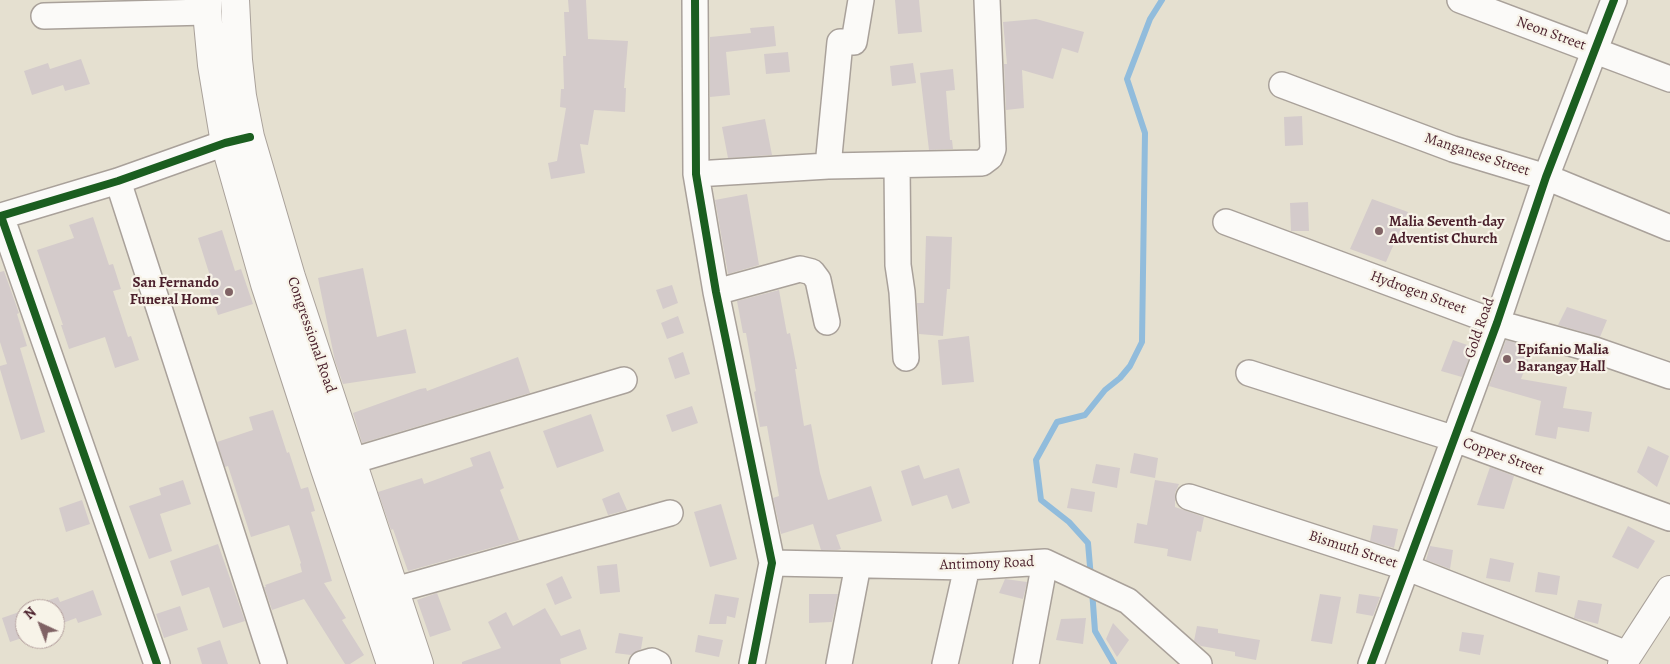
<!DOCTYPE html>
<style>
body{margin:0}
#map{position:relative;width:1670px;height:664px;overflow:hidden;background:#e5e0d0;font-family:Alegreya,serif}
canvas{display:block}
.north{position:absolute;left:15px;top:599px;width:50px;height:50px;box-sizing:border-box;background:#f7f3e8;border:1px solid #b29e9c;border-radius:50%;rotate:317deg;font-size:14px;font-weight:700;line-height:20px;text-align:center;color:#4a1f2b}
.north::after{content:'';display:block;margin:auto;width:18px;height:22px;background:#806365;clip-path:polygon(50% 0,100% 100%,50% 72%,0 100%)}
</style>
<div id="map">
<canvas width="1670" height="664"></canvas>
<div class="north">N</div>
</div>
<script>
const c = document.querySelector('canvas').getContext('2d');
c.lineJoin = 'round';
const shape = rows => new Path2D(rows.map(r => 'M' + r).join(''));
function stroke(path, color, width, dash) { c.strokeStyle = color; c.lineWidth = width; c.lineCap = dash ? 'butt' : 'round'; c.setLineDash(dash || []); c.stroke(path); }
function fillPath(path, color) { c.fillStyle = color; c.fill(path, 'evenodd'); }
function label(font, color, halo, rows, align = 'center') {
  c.font = font + ' Alegreya,serif'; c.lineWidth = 4.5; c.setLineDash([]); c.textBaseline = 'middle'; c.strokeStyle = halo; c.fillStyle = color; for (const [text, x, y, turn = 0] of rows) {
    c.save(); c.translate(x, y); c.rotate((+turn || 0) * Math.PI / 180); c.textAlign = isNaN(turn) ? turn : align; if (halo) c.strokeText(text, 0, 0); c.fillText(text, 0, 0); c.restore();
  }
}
stroke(shape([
 [1091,578,1088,543,1069,522,1041,500,1036,460,1057,422,1085,415,1105,390,1120,378,1130,366,1142,342,1145,133,1127,79,1150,19,1162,0],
 [1092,590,1095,631,1114,664]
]), '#91bcdc', 6);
fillPath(shape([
 [568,0,586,0,588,39,628,41,624,88,626,88,625,112,594,110,588,145,580,144,585,173,551,179,548,163,557,161,566,108,560,107,561,89,564,89,563,56,566,56,564,12,569,12],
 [895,0,919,0,922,32,898,34],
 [1036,19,1084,32,1078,53,1062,48,1053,79,1022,70,1024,108,1006,110,1004,64,1007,64,1003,22],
 [774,26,776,46,726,52,730,95,710,97,710,37,751,33,750,28],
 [788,52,790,72,766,74,764,54],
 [81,59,90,84,65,91,63,85,32,95,24,71,48,63,50,69],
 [913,63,916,83,892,86,890,66],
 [953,69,955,90,946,91,950,140,952,140,953,149,929,150,920,73],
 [1302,116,1303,145,1285,146,1284,117],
 [765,119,772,155,728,158,722,127],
 [747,194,759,265,728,274,715,200],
 [1372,199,1408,212,1386,262,1350,249],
 [1308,202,1309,231,1291,231,1290,203],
 [93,217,109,265,113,264,121,289,113,291,128,337,131,336,139,360,115,368,105,337,69,349,61,325,63,325,37,250,74,238,69,225],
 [222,230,235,271,241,269,253,304,218,315,206,280,211,279,198,238],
 [926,236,952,237,950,289,947,289,943,336,919,334,917,303,924,303],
 [363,268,377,337,406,329,416,373,343,384,335,361,318,278],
 [4,271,19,313,17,314,27,346,20,348,45,432,21,440,0,369,0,366,7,364,0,342,0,272],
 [672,285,678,303,663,309,656,290],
 [779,290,787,334,790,333,797,369,795,369,804,426,811,424,820,473,828,500,871,486,882,521,836,535,841,549,837,550,821,550,813,524,781,534,773,498,779,496,767,426,760,427,754,392,756,391,746,333,743,333,737,301],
 [1567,307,1607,320,1600,337,1558,325],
 [678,316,684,333,667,339,661,323],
 [969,336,974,382,942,385,938,340],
 [1453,340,1473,347,1462,377,1441,371],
 [1506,340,1533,348,1521,379,1567,387,1563,408,1592,412,1589,432,1558,427,1556,439,1535,435,1541,401,1489,386],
 [683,352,690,374,675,379,668,358],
 [518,357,530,393,362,443,353,413,420,389,426,388,427,391],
 [692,406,698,423,672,432,666,415],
 [273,410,287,453,289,452,301,489,308,487,315,511,311,512,332,581,324,583,346,618,342,620,364,655,350,664,345,664,304,599,272,610,264,587,266,587,265,585,302,572,300,564,301,563,289,525,251,537,228,466,225,467,217,442,253,430,249,417],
 [591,414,604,451,557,468,543,431],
 [1648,446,1669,456,1657,487,1637,472],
 [490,451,504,488,500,490,519,540,408,571,393,529,391,530,378,492,422,478,424,484,473,466,470,458],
 [1134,453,1158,458,1155,478,1130,473],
 [1096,464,1120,468,1117,488,1092,483],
 [919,465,924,479,959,468,970,503,952,509,947,495,912,506,901,471],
 [1490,467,1514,476,1504,509,1477,505],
 [183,480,191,504,160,514,172,551,149,559,129,506,161,495,159,488],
 [1155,480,1179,484,1175,493,1175,507,1204,517,1201,532,1197,531,1191,561,1167,556,1168,549,1134,543,1137,523,1147,525],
 [1071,488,1095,492,1092,512,1067,508],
 [619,492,627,510,608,515,602,499],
 [82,500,90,524,66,532,59,508],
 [721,504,737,559,710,567,694,512],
 [1373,525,1398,529,1394,548,1370,541],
 [1628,526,1655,541,1638,569,1612,557],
 [218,544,245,621,223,628,209,587,182,596,170,561],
 [1430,546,1453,550,1450,569,1426,560],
 [1490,558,1514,563,1510,582,1486,578],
 [617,564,620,592,600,594,597,566],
 [1538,572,1560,576,1557,595,1535,592],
 [562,576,572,598,555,605,546,584],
 [1005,579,1027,582,1023,599,999,593],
 [93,590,102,615,78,623,76,618,55,626,55,609,28,609,35,607,34,605,58,597,60,602],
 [437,593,451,630,430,637,417,600],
 [715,594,739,598,735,618,727,616,726,624,709,624],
 [809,594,838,594,832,622,809,623],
 [1320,594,1341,597,1332,644,1311,641],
 [1359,594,1380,597,1373,616,1356,613],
 [1578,600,1602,604,1598,624,1574,618],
 [180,606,188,630,164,638,156,614],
 [545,608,561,636,580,629,587,649,560,659,561,664,462,664,462,662,501,648,488,622,506,612,513,626],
 [25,610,25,637,10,642,2,618],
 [1086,618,1083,644,1056,640,1061,619],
 [1113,623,1129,640,1117,657,1106,639],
 [1197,626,1218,629,1218,633,1260,640,1256,660,1235,656,1235,652,1201,646,1194,641],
 [1462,632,1484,635,1480,655,1459,651],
 [619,633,643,637,641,649,631,655,615,653],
 [698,635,723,640,719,657,695,652],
 [220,640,228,664,202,664,197,648]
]), '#d4cbcb');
const street = shape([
 [695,0,696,174,716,292,772,563,752,664],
 [861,0,854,42,840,42,828,166,982,163,990,157,993,149,987,0],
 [1460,0,1670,79],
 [44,16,207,12],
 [1282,85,1453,149,1546,177,1670,228],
 [897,165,898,265,902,292,906,358],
 [696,174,828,166],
 [118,181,274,664],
 [1226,222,1497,323,1595,350,1670,376],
 [716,292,800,269,812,272,818,280,827,322],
 [1249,373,1455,439,1670,518],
 [325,469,624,380],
 [1189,497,1408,568,1627,654],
 [772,563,967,567,1045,562,1128,601,1199,664],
 [395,590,670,513],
 [157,664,1,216,118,181,225,143,245,138],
 [642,664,652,661,658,664],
 [839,664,858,565],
 [945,664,967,567],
 [1026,664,1045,562],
 [1371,664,1497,323,1546,177,1614,0]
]);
const secondary = shape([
 [207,0,207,12,212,65,225,143,265,284,325,469,391,664],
 [235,0,238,60,242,96,250,137,291,277,419,664],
 [1622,664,1670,590]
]);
stroke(street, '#a9a19a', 28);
stroke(secondary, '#a9a19a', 30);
stroke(street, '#fbfaf8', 25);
stroke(secondary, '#fbfaf8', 28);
stroke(shape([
 [695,0,696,174,716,292,772,563,752,664],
 [157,664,1,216,118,181,225,143,250,137],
 [1371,664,1497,323,1546,177,1614,0]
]), '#1b5e20', 8);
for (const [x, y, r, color] of [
 [1379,231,5,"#806365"],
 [229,292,5,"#806365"],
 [1507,359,5,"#806365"]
]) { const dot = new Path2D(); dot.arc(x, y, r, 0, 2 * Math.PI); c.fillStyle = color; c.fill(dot); stroke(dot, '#f7f3e8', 2); }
label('15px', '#4a1f2b', '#f7f3e8', [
 ["Neon Street",1551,34,20],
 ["Manganese Street",1477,155,18],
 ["Hydrogen Street",1418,293,20],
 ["Gold Road",1480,328,-71],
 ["Congressional Road",311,335,71],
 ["Copper Street",1503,457,20],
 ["Bismuth Street",1353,550,18],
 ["Antimony Road",987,564,-2]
]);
label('bold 15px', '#4a1f2b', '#f7f3e8', [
 ["Malia Seventh-day",1389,222],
 ["Adventist Church",1389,239],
 ["San Fernando",219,283,"right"],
 ["Funeral Home",219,300,"right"],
 ["Epifanio Malia",1517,350],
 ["Barangay Hall",1517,367]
], 'left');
</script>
